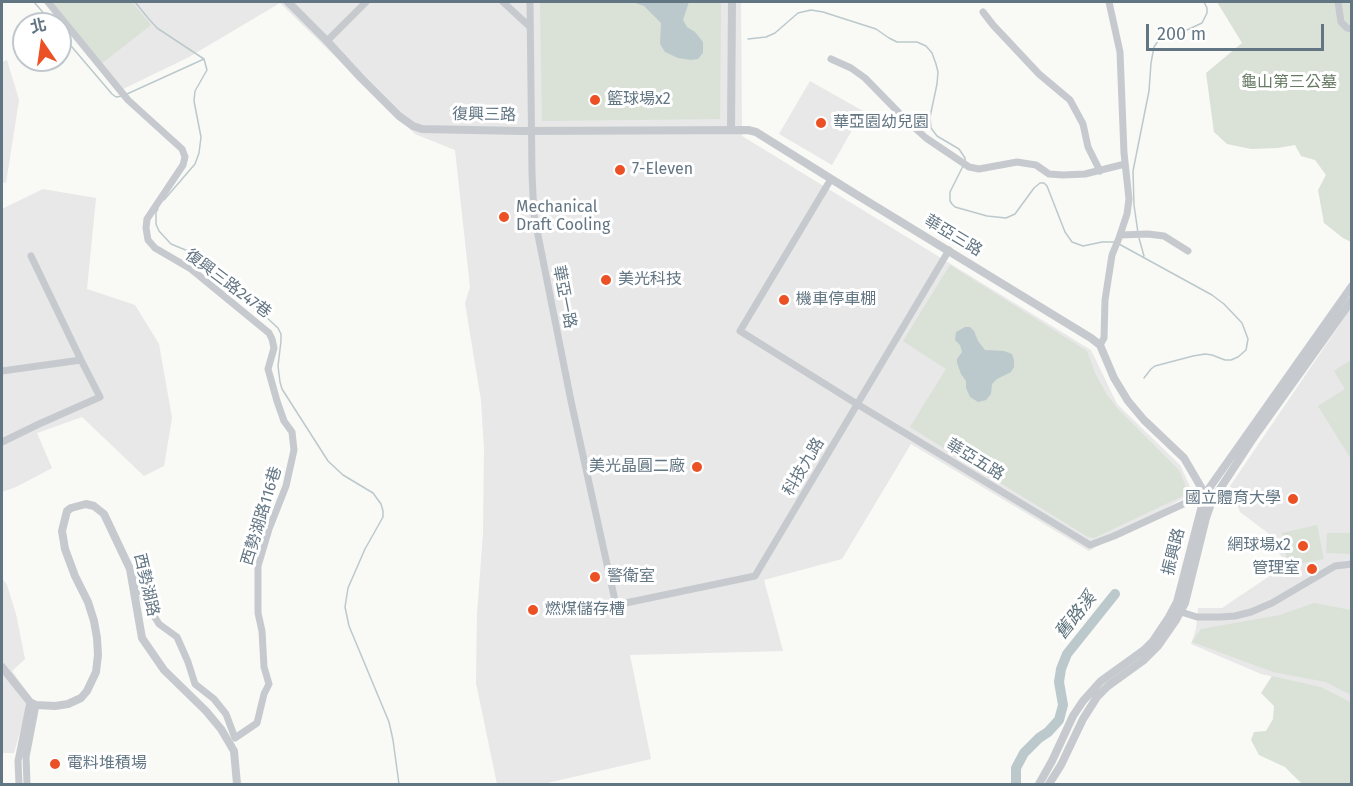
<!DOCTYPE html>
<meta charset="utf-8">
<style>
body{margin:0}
#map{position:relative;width:1353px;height:786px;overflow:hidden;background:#f9f9f6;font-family:"Fira Sans","Noto Sans TC",sans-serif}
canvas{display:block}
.frame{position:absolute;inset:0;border:3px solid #627583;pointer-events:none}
.north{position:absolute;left:12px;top:12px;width:60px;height:60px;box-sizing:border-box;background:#fff;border:2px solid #c0c8cd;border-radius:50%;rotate:347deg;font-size:16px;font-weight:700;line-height:24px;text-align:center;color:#627583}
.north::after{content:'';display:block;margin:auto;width:21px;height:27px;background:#eb5124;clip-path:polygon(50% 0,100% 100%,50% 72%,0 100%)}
.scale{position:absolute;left:1146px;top:24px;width:178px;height:27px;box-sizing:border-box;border:3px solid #627583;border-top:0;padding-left:8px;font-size:18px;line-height:21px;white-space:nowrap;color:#627583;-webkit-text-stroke:4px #fff;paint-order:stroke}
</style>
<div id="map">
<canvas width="1353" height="786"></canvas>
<div class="frame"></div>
<div class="north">北</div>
<div class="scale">200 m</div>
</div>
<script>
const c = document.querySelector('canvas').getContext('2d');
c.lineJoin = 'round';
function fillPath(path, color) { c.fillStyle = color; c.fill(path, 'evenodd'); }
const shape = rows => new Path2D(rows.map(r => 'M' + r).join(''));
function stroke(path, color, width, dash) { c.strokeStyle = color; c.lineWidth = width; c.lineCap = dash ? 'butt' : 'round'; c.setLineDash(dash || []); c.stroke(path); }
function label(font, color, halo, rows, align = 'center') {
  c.font = font + ' "Fira Sans","Noto Sans TC",sans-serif'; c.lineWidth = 6; c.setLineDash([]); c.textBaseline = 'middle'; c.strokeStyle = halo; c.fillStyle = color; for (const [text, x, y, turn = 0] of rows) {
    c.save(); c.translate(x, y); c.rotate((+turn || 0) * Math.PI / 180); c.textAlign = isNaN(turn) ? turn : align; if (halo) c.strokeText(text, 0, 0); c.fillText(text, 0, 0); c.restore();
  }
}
fillPath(shape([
 [45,2,741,2,742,136,1091,350,1117,404,1180,465,1193,493,1089,551,911,444,842,559,764,580,783,651,630,655,651,759,543,784,497,784,476,683,477,614,483,533,484,449,481,400,465,303,470,287,455,150,415,134,280,3,189,57,117,92],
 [7,60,19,100,6,183,2,182,2,62],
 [810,81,863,111,832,165,779,134],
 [43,189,96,198,87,289,135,305,159,344,172,418,164,466,144,476,82,417,37,433,52,468,16,487,2,492,2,209],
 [1351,308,1351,702,1321,687,1261,674,1191,644,1196,629,1198,608,1222,608,1286,565,1268,533,1240,512,1230,486],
 [2,578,7,585,16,614,25,659,12,671,30,696,14,753,2,753]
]), '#e7e8e7');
fillPath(shape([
 [49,2,132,2,151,25,101,64],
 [540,2,721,2,720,119,542,121],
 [1217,2,1351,2,1351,242,1343,238,1324,223,1318,190,1326,175,1315,160,1301,156,1295,145,1278,148,1251,149,1227,144,1214,132,1206,73,1242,43],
 [950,265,1087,351,1095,373,1107,395,1118,409,1179,470,1188,492,1185,495,1094,538,1088,537,910,427,946,369,903,341],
 [1351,360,1351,459,1318,406,1345,389,1334,371],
 [1317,525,1324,559,1288,566,1282,533],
 [1327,533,1351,533,1351,554,1326,553],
 [1314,603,1351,610,1351,695,1326,682,1273,672,1192,642,1201,629,1280,615],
 [1272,676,1321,687,1351,702,1351,784,1302,784,1285,767,1259,755,1251,740,1254,732,1266,731,1273,719,1274,706,1261,693]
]), '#dae1d7');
fillPath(shape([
 [633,2,689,2,683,20,687,27,695,32,703,42,703,53,698,59,691,60,678,58,665,52,660,44,661,23,644,6],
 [965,327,970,327,974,331,978,341,985,350,1004,351,1012,354,1014,360,1014,367,1011,372,997,379,992,384,991,394,986,400,978,402,970,397,966,388,966,381,961,374,957,363,957,359,962,352,960,345,955,340,956,332]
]), '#bcc9cc');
stroke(shape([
 [34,2,53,24],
 [135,2,148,18,157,28,204,59,207,70,195,91,194,101,201,137,199,153,195,164,164,200],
 [60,33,112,94,116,97,122,96],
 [748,39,766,37,775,33,798,13,811,10,823,12,876,29,889,38,897,42,917,42,926,46,932,53,936,64,938,72,937,84,930,117,931,128,937,136,959,149,965,158,965,161],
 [127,94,204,59],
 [963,166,950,192,950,201,952,204,955,207,987,216,1006,218,1015,214,1034,188,1040,183,1044,183,1047,186,1065,232,1072,242,1083,246,1102,242,1114,242],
 [158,209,156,212,156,224,159,231,171,244,200,256,278,328,281,334,281,341,278,366,280,382,282,389,328,461,343,475,373,493,381,504,383,511,383,517,365,549,348,588,345,607,349,626,389,722,393,740,399,784],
 [1138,233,1134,205,1133,171,1149,91,1151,63,1154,47,1158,41,1176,35,1202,23,1207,13,1207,8,1204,2],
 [1139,238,1144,256],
 [1119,244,1212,295,1224,304,1242,323,1248,339,1246,350,1238,357,1231,360,1225,360,1212,355,1205,354,1193,356,1155,366,1151,369,1144,378]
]), '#bcc9cc', 1.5);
stroke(shape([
 [1016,784,1016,768,1024,753,1039,738,1048,732,1059,720,1063,705,1059,682,1061,669,1067,654,1115,594]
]), '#bcc9cc', 10);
stroke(shape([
 [48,2,128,100,182,149,185,157,183,165,147,219,146,228,148,240,155,248,191,269,269,333,272,339,274,348,268,369,277,401,284,421,292,432,294,450,286,486,269,529,258,566,258,613,262,631,264,667,269,684,264,694,257,723,235,738,226,714,214,699,195,684,188,662,177,637,159,624,145,601,134,578],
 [503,2,530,27],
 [530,2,532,174,534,215,571,401,616,605,755,576,949,250],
 [1338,2,1341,22,1347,28,1352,29],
 [983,12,993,25,1039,74,1070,100,1083,124,1088,147,1100,171],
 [327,41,366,2],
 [831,59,851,68,865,78,906,120,926,138,969,167,979,169,1017,162,1036,165,1049,174,1063,175,1085,174,1125,164],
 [831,179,740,331,857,404,1090,545,1114,536,1205,494],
 [1120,235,1148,234,1164,236,1188,251],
 [1100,345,1104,338,1105,300,1112,255,1119,238,1127,214,1129,199,1124,153,1120,52,1109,2],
 [2,371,81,360],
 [2,442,39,424,100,397,81,360,31,256],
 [1181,612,1197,617,1220,617,1235,616,1251,612,1272,603,1335,566,1352,564],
 [19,784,18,761,30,702],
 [27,784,26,757,36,705]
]), '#c6cace', 7);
stroke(shape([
 [288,2,327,41,361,78,399,116,413,126,422,129,521,131,748,130,756,132,857,195,1091,338,1100,345,1114,378,1128,401,1144,420,1184,458,1205,494,1212,501],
 [731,130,732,2],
 [2,667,30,702,36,705,55,706,68,704,81,698,87,691,96,672,98,655,97,638,94,621,88,602,75,576,65,549,62,531,67,511,71,508,86,504,94,506,104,514,130,569,142,638,164,670,206,711,221,729,234,751,237,784],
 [1039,784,1052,761,1073,716,1083,701,1101,681,1144,650,1153,641,1169,617,1177,602,1205,494,1352,286],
 [1049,784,1061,765,1083,719,1097,697,1108,686,1144,660,1158,646,1176,620,1185,603,1206,518,1212,501,1252,440,1352,300]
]), '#c6cace', 8);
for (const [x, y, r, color] of [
 [595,100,6,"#eb5124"],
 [821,123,6,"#eb5124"],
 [620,170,6,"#eb5124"],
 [504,217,6,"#eb5124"],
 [606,280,6,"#eb5124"],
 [784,300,6,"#eb5124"],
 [697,467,6,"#eb5124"],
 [1293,499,6,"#eb5124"],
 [1303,546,6,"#eb5124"],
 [1312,569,6,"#eb5124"],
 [595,577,6,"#eb5124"],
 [533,610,6,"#eb5124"],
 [55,764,6,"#eb5124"]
]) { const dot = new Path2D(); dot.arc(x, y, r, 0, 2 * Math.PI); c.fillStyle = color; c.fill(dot); stroke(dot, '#fff', 2); }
label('16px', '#667a62', '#fff', [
 ["龜山第三公墓",1289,83]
]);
label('16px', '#627583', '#fff', [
 ["籃球場x2",607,100],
 ["華亞園幼兒園",833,123],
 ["7-Eleven",632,170],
 ["Mechanical",516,208],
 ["Draft Cooling",516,226],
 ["美光科技",618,280],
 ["機車停車棚",796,300],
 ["美光晶圓二廠",685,467,"right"],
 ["國立體育大學",1281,499,"right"],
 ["網球場x2",1291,546,"right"],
 ["管理室",1300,569,"right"],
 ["警衛室",607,577],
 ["燃煤儲存槽",545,610],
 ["電料堆積場",67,764]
], 'left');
label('16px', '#627583', '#fff', [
 ["復興三路",484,115,1],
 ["華亞三路",953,236,31],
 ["復興三路247巷",228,284,37],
 ["華亞一路",564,297,79],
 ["華亞五路",975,460,31],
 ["科技九路",804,467,-59],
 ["西勢湖路116巷",262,516,-73],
 ["振興路",1174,552,-76],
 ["西勢湖路",146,585,77]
]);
label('italic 18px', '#5e747c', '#fff', [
 ["舊路溪",1076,616,-52]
]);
</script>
